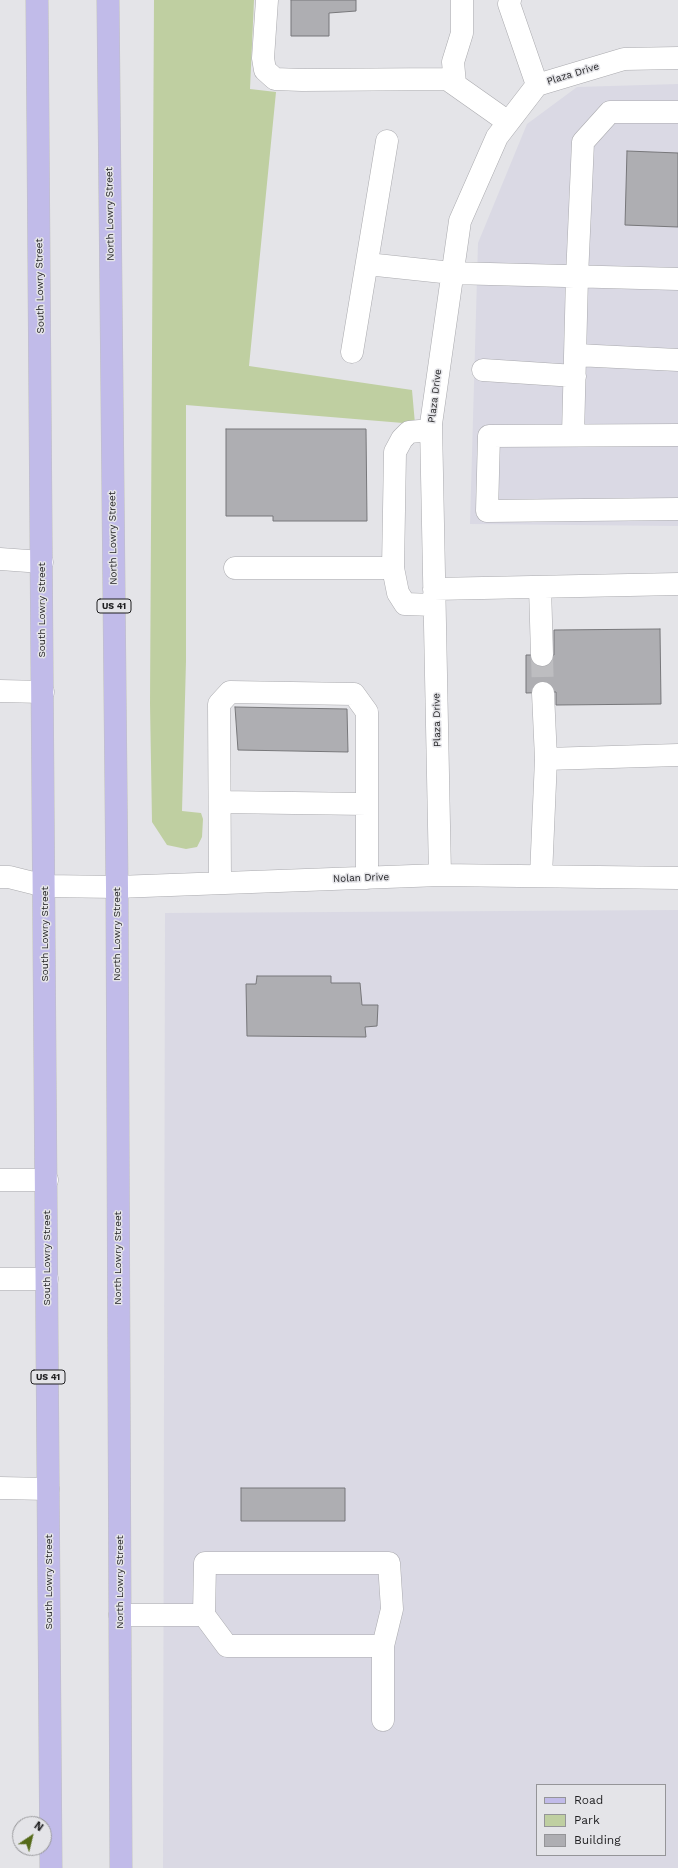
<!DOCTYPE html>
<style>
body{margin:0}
#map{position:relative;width:678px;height:1868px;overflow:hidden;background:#e4e4e8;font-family:"Work Sans",sans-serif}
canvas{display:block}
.legend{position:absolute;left:536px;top:1784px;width:130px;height:72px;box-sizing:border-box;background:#e4e4e8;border:1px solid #959598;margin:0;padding:5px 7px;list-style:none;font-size:12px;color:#1f1f21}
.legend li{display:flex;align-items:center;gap:8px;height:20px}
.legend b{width:20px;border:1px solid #959598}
.north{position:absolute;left:12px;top:1816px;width:40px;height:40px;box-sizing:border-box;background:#e4e4e8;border:1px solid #959598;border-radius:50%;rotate:35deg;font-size:11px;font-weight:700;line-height:16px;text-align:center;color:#1f1f21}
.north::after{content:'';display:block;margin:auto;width:14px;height:18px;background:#556a19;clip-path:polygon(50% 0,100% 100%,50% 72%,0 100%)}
</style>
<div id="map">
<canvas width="678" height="1868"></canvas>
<ul class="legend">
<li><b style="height:5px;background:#c1bbe9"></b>Road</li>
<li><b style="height:11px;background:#bfcfa1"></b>Park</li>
<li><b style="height:11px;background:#aeaeb2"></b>Building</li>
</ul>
<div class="north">N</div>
</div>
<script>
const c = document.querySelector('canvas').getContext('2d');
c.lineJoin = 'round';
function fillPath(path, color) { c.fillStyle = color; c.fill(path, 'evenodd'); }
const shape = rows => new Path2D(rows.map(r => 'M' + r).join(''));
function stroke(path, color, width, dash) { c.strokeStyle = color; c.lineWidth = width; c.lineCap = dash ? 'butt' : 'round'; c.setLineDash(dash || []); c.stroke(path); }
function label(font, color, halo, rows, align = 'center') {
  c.font = font + ' "Work Sans",sans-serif'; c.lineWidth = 3; c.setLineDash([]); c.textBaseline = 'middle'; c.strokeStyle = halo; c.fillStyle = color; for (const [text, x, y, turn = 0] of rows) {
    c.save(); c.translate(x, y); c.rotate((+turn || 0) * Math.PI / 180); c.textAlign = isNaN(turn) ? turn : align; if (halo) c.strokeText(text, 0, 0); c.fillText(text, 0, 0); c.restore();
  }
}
fillPath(shape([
 [678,84,678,526,470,524,478,243,527,124,577,87],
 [678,910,678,1868,163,1868,165,913],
 [537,1785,665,1785,665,1855,537,1855]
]), '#dad9e4');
fillPath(shape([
 [154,0,254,0,250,89,276,92,249,366,412,390,415,424,186,405,186,661,182,811,201,813,203,819,202,837,197,847,186,849,167,845,152,822,150,703]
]), '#bfcfa1');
const building = shape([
 [291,0,356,0,356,11,329,13,329,36,291,36,291,0],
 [627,151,678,153,678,227,625,225,627,151],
 [226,429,366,429,367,521,273,521,273,516,226,516,226,429],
 [660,629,661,704,556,705,556,692,526,693,526,655,554,655,554,630,660,629],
 [235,707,347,709,348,752,238,750,235,707],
 [257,976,331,976,331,983,360,983,362,1005,378,1005,377,1026,365,1027,366,1037,247,1036,246,984,256,984,257,976],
 [241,1488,345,1488,345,1521,241,1521,241,1488]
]);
fillPath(building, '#aeaeb2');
stroke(building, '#77777a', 1);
stroke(shape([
 [542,655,543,693]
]), '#bdbdc0', 22, [22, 11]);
const minor = shape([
 [267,0,263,58,265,70,275,79,302,80,447,79,508,122],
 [510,0,509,4,537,85],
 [455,84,453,62,462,33,462,0],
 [367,264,452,273,678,279],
 [352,352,387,141],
 [576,355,678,360],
 [483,370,575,376],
 [573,435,577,277,583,142,610,112,678,112],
 [678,435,489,436,487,511,678,509],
 [0,559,42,562],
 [235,568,393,568,398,593,405,604,434,605],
 [393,568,395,452,402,439,409,432,431,430],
 [540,587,542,655],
 [434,589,678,584],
 [0,691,43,692],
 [546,759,678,755],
 [220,802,367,804],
 [440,875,431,424,460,221,497,137,537,85,624,59,678,58],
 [541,876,546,759,543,693],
 [0,877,9,877,45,886,117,887,440,875,678,878],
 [220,883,219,704,230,692,354,694,367,712,367,878],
 [0,1180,47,1180],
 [0,1279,47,1279],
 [0,1488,48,1489],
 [120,1615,204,1615,227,1646,383,1646,392,1609,389,1563,205,1563,204,1615],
 [383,1720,383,1646]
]);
const major = shape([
 [37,0,51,1868],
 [108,0,117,887,121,1868]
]);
stroke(minor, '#aaaaae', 23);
stroke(major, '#c0c0c1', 23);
stroke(minor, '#fff', 22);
stroke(major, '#c1bbe9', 22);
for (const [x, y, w] of [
 [114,606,34],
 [48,1377,34]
]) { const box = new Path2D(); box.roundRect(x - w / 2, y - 7, w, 14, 3); c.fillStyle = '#e4e4e8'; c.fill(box); stroke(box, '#1f1f21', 1); }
label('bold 9px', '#1f1f21', null, [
 ["US 41",114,606],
 ["US 41",48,1377]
]);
label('10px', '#1f1f21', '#e4e4e8', [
 ["Plaza Drive",573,74,-17],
 ["North Lowry Street",110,214,-91],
 ["South Lowry Street",40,286,-91],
 ["Plaza Drive",435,396,-83],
 ["North Lowry Street",113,538,-91],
 ["South Lowry Street",42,610,-90],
 ["Plaza Drive",437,720,-91],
 ["Nolan Drive",361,878,-2],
 ["South Lowry Street",45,934,-90],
 ["North Lowry Street",117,934,-90],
 ["South Lowry Street",47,1258,-90],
 ["North Lowry Street",118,1258,-90],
 ["South Lowry Street",49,1582,-90],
 ["North Lowry Street",120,1582,-90]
]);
</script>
